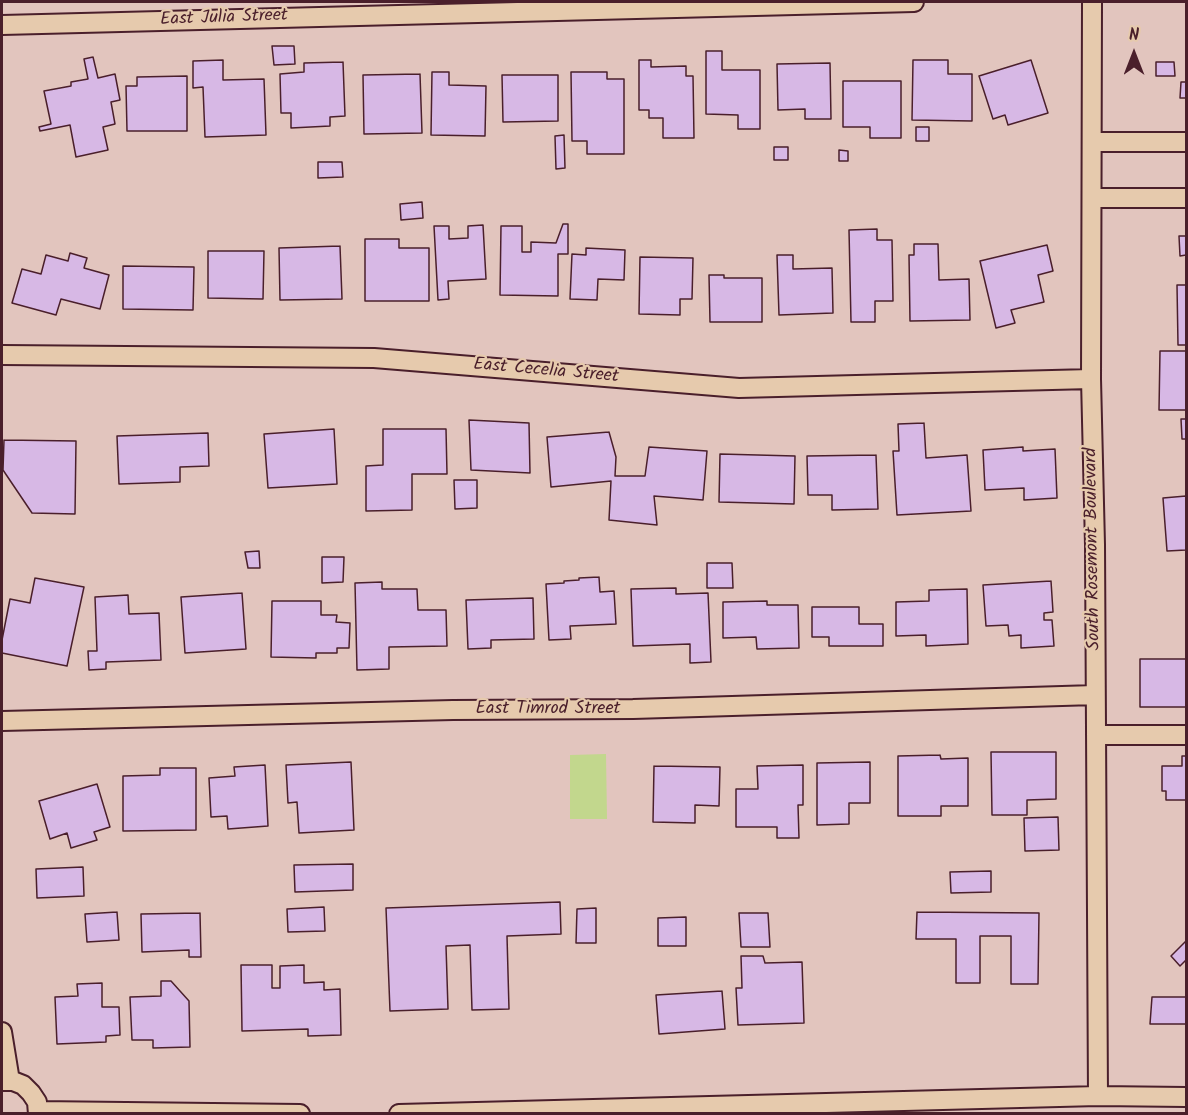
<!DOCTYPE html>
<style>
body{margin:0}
#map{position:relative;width:1188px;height:1115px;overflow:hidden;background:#e2c5be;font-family:Kalam,sans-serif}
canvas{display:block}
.frame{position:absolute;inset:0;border:3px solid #4a1f2b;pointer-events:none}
.north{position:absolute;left:1104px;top:24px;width:60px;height:60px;-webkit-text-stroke:4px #e6caad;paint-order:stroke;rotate:0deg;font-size:16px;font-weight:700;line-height:24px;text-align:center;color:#4a1f2b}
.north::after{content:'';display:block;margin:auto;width:21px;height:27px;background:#4a1f2b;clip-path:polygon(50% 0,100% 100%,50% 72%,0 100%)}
</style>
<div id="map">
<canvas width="1188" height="1115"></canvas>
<div class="frame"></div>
<div class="north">N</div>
</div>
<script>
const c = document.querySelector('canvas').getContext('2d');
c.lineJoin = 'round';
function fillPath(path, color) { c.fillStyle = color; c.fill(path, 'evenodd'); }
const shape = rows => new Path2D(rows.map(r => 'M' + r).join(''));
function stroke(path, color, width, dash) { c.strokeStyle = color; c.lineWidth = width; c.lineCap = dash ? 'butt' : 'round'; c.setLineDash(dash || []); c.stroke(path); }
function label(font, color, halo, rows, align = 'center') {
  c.font = font + ' Kalam,sans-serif'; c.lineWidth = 4.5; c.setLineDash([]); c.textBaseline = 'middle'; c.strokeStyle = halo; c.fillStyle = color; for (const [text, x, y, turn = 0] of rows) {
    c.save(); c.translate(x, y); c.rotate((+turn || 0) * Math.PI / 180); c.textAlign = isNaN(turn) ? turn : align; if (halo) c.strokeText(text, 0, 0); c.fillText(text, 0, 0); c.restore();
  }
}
fillPath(shape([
 [606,754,607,819,570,819,570,755]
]), '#c2d78d');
const building = shape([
 [272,46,294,46,295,64,274,65,272,46],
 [706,51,722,51,722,70,760,70,760,129,738,129,738,115,706,114,706,51],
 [93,57,98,78,115,74,120,100,111,102,115,124,103,127,108,150,76,157,70,125,40,131,39,127,51,124,44,91,71,86,71,82,88,79,84,59,93,57],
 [223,60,223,80,264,79,266,135,205,137,203,87,193,88,193,61,223,60],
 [639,60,651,60,651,67,686,66,686,76,693,76,694,138,663,138,663,118,649,118,649,110,639,110,639,60],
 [913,60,948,60,948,74,972,74,972,121,912,120,913,60],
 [1031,60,1048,113,1008,125,1005,115,993,119,979,76,1031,60],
 [343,62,345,116,330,117,330,126,291,128,291,113,281,113,280,74,304,72,304,63,343,62],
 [1156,62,1174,62,1175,76,1156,76,1156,62],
 [830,63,831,119,805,119,805,109,778,110,777,64,830,63],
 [432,72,449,72,449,85,486,86,485,136,431,135,432,72],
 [571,72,607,72,607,79,624,79,624,154,587,154,587,141,572,141,571,72],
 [420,74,422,133,364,134,363,75,420,74],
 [502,75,558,75,558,121,503,122,502,75],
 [187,76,187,131,127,131,126,86,137,86,137,77,187,76],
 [843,81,901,81,901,138,870,138,870,127,843,127,843,81],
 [1181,82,1186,82,1186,98,1180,98,1181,82],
 [916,127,929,127,929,141,916,141,916,127],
 [564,135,565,168,556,169,555,136,564,135],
 [774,147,788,147,788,160,774,160,774,147],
 [839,150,848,151,848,161,839,161,839,150],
 [318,162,342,162,343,177,318,178,318,162],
 [422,202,423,218,401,220,400,204,422,202],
 [563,224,568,224,568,254,558,254,558,296,500,295,501,226,522,226,522,252,531,252,531,242,556,243,563,224],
 [483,225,486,279,448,281,449,299,438,300,434,226,449,226,449,239,468,238,468,226,483,225],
 [877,229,877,240,892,240,893,301,875,301,875,322,851,322,849,230,877,229],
 [1179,236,1186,236,1186,255,1180,256,1179,236],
 [365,239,399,239,399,248,429,248,429,301,365,301,365,239],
 [914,244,938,244,939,280,969,279,970,320,910,321,909,255,914,255,914,244],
 [1047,245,1053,271,1038,275,1044,302,1011,310,1015,323,996,328,980,261,1047,245],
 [340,246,342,299,280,300,279,248,340,246],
 [586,248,625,250,624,280,598,279,597,300,570,299,572,254,586,255,586,248],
 [208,251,264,251,263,299,208,298,208,251],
 [70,253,87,258,84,268,109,275,100,309,61,299,56,315,12,303,22,269,41,274,46,255,68,261,70,253],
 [777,255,793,255,793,269,832,268,833,313,779,315,777,255],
 [640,257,693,258,692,299,680,299,680,315,639,314,640,257],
 [123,266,194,267,193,310,123,309,123,266],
 [709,275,724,275,724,278,762,278,762,322,710,322,709,275],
 [1177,285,1186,285,1186,345,1178,345,1177,285],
 [1160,351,1186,351,1186,410,1159,410,1160,351],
 [1181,419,1186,419,1186,439,1182,439,1181,419],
 [469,420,529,423,530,473,471,470,469,420],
 [924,423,926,458,967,455,971,511,897,515,893,451,899,451,898,424,924,423],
 [334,429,337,484,268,488,264,434,334,429],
 [383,429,446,429,447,474,412,474,412,510,366,511,366,466,383,465,383,429],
 [609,432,616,457,615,476,645,476,649,447,707,451,703,500,654,496,657,525,609,520,611,481,551,487,547,437,609,432],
 [208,433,209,466,180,467,180,482,119,484,117,436,208,433],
 [4,440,76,441,75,514,32,513,3,470,4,440],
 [1023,447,1023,451,1055,449,1057,498,1024,500,1024,488,985,490,983,450,1023,447],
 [720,454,795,456,794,504,719,502,720,454],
 [876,455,878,509,832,510,832,495,808,495,807,456,876,455],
 [454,480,477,480,477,508,455,509,454,480],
 [1186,496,1186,550,1167,551,1163,498,1186,496],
 [259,551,260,568,248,568,245,552,259,551],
 [322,557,344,557,343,582,322,583,322,557],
 [707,563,732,563,733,588,707,588,707,563],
 [599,577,600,592,614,591,616,624,570,626,571,639,549,640,546,584,564,583,564,581,579,580,579,578,599,577],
 [35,578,84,587,67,666,2,653,2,640,10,599,30,603,35,578],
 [1051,581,1053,612,1044,613,1044,620,1052,620,1054,646,1021,648,1021,635,1009,636,1008,625,986,626,983,585,1051,581],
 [382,582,382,589,417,589,418,610,446,610,447,646,389,647,389,669,357,670,355,583,382,582],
 [676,588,676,594,708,593,711,662,690,663,690,644,633,646,631,589,676,588],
 [967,589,968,644,926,646,926,635,896,636,896,602,929,601,929,590,967,589],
 [242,593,246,649,185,653,181,597,242,593],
 [128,595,129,614,159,613,161,660,106,662,106,669,89,670,88,651,97,651,95,597,128,595],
 [533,598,534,639,491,640,491,648,468,649,466,600,533,598],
 [272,601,321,601,321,615,337,615,336,622,350,623,349,648,337,648,337,653,316,653,316,658,271,657,272,601],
 [767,601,767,605,798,605,799,648,757,649,756,637,723,638,723,602,767,601],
 [812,607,859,607,859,624,883,624,883,646,829,646,829,637,812,637,812,607],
 [1140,659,1186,659,1186,707,1140,707,1140,659],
 [991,752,1056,752,1056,799,1027,800,1027,815,992,815,991,752],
 [940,755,941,759,968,758,968,806,941,806,941,816,898,816,898,756,940,755],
 [1182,756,1186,756,1186,800,1166,800,1166,791,1162,791,1162,766,1182,766,1182,756],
 [351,762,354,830,299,833,297,802,288,803,286,765,351,762],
 [870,762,870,803,849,803,849,824,817,825,817,763,870,762],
 [265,765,268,826,228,829,227,816,211,817,209,778,235,776,234,767,265,765],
 [803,765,803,805,798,805,799,838,777,838,777,827,736,827,736,789,758,789,757,766,803,765],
 [654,766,720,767,719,806,695,805,695,823,653,822,654,766],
 [160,768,196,768,196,830,123,831,123,776,160,775,160,768],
 [97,784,110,827,94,832,97,840,71,848,67,833,50,839,39,801,97,784],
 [1058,817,1059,850,1025,851,1024,818,1058,817],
 [353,864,353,890,295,892,294,865,353,864],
 [83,867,84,896,37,898,36,869,83,867],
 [991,871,991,892,951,893,950,872,991,871],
 [560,902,561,934,507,936,509,1009,472,1010,470,945,446,946,448,1009,390,1011,386,908,560,902],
 [324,907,325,931,288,932,287,909,324,907],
 [596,908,596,943,576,943,577,909,596,908],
 [117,912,119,940,87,942,85,914,117,912],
 [917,912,1039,913,1038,984,1011,984,1011,936,980,936,980,983,956,983,956,939,916,939,917,912],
 [200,913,201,957,189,957,189,950,142,952,141,914,200,913],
 [739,913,768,913,770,947,741,947,739,913],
 [686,917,686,946,658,946,658,918,686,917],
 [1186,941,1186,960,1180,966,1171,956,1186,941],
 [741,956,763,956,765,963,802,962,804,1023,738,1025,736,988,742,988,741,956],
 [241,965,272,965,272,988,280,988,280,966,304,965,304,983,324,982,324,990,340,989,341,1035,308,1036,308,1029,242,1031,241,965],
 [161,981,171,981,189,1001,190,1047,153,1048,153,1040,132,1040,130,997,161,996,161,981],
 [102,983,102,1007,119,1007,120,1035,106,1036,106,1042,57,1044,55,997,78,996,77,984,102,983],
 [722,991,725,1029,659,1034,656,995,722,991],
 [1152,997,1186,997,1186,1024,1150,1024,1152,997]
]);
fillPath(building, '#d7b8e5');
stroke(building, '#4a1f2b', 1.5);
const street = shape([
 [1092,2,1091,379,1095,545,1098,1096],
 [2,25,914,2],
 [1093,142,1186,142],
 [1093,198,1186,198],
 [2,355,374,358,739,388,1091,379],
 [2,721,453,710,633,709,1095,695],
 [1096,735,1186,735],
 [2,1032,10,1081],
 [2,1081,13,1081,23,1085,31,1093,37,1102,38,1114],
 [38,1111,300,1114],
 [399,1114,1098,1096,1186,1097]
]);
stroke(street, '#4a1f2b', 22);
stroke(street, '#e6caad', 18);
label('18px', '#4a1f2b', '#e6caad', [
 ["East Julia Street",224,19,-2],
 ["East Cecelia Street",546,372,5],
 ["South Rosemont Boulevard",1094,549,-91],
 ["East Timrod Street",548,710]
]);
</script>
